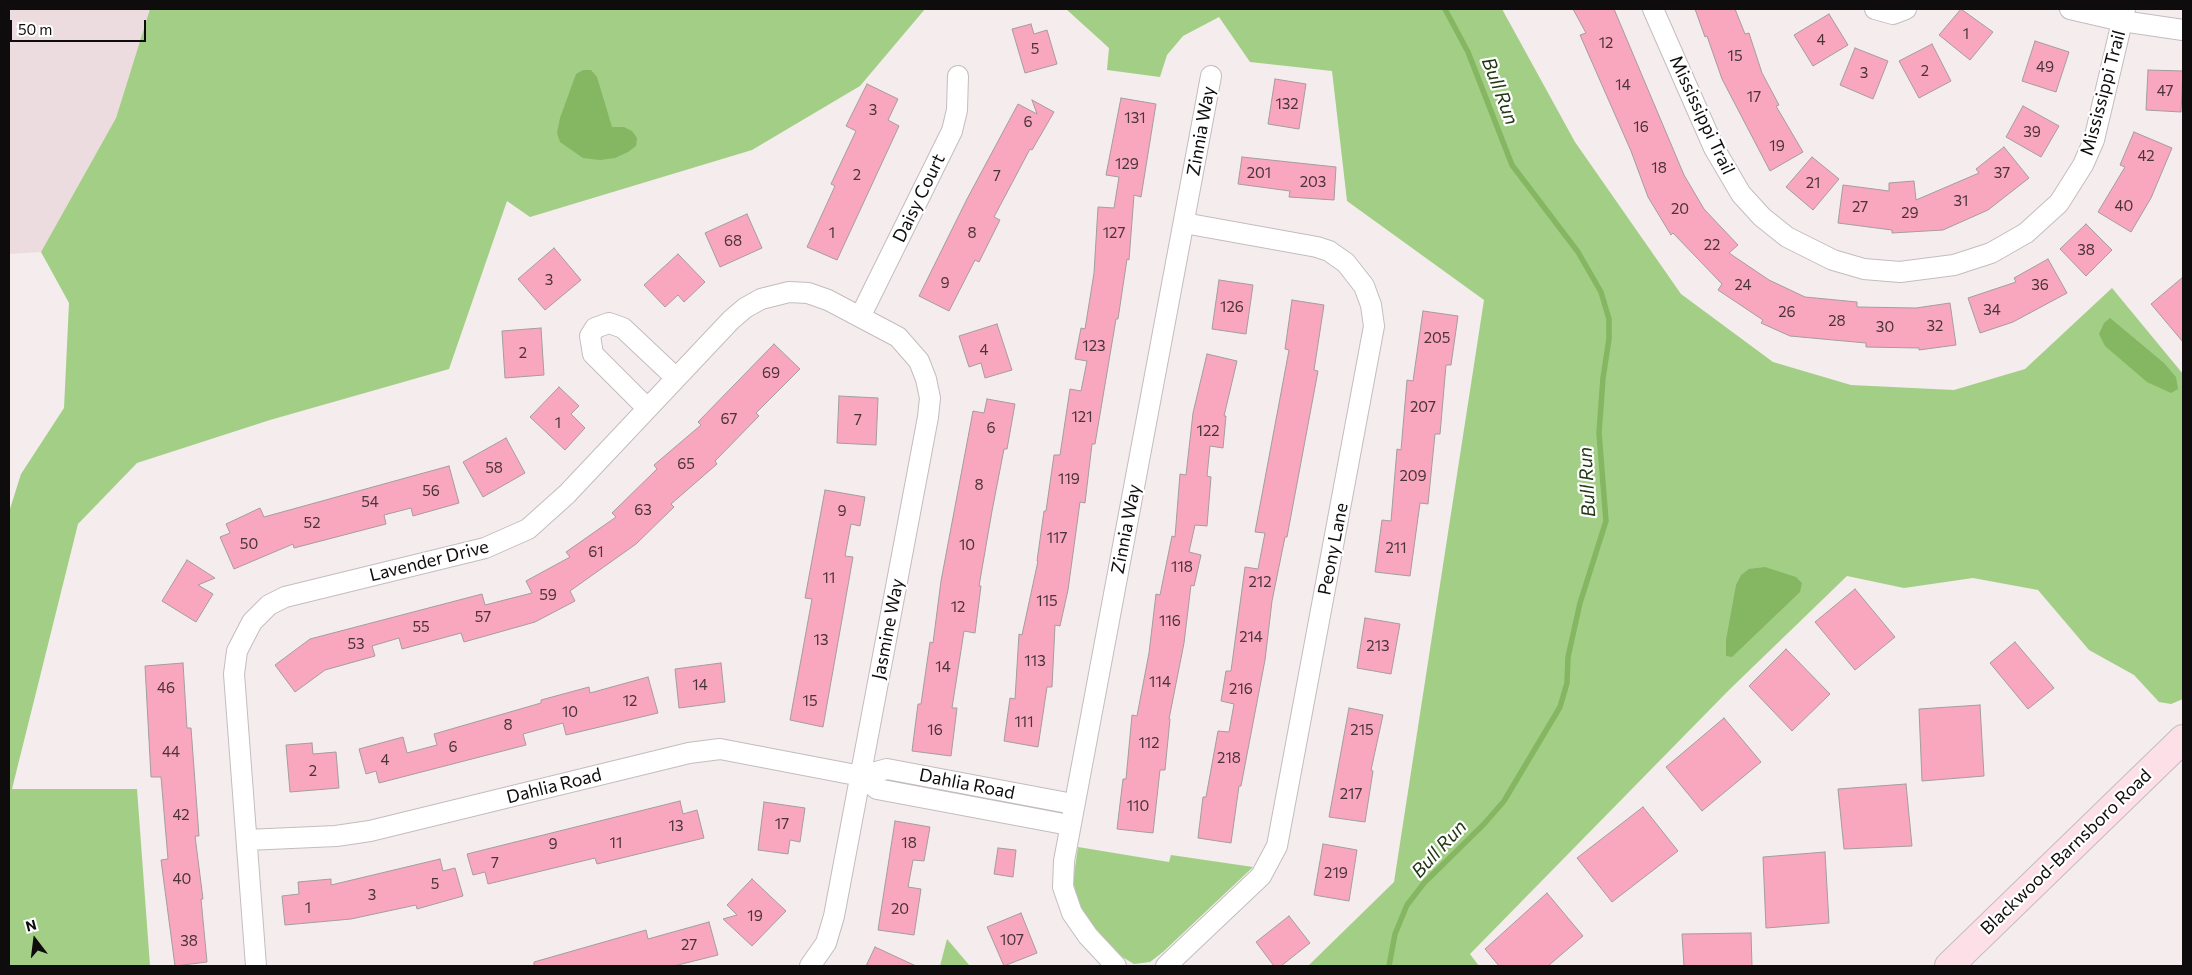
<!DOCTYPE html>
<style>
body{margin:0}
#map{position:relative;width:2192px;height:975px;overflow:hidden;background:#f5ecee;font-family:Commissioner,sans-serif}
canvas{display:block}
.frame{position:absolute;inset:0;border:10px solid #0f0c0d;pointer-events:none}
.north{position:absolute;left:10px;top:915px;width:50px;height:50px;-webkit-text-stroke:4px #fff;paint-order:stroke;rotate:345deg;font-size:14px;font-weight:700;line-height:20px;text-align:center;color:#0f0c0d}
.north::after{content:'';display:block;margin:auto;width:18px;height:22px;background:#0f0c0d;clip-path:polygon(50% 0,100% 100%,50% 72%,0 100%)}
.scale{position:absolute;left:10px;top:20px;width:136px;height:22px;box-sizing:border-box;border:2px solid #0f0c0d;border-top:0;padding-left:6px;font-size:15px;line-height:18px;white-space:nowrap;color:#0f0c0d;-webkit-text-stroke:4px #fff;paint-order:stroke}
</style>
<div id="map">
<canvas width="2192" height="975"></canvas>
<div class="frame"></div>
<div class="north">N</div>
<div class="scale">50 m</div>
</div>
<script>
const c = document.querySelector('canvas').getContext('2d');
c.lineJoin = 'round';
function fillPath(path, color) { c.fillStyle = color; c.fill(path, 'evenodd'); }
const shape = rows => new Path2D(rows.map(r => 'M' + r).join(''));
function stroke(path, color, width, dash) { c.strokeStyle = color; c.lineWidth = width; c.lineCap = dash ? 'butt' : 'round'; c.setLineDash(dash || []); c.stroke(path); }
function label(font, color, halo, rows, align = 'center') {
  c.font = font + ' Commissioner,sans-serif'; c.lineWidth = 4.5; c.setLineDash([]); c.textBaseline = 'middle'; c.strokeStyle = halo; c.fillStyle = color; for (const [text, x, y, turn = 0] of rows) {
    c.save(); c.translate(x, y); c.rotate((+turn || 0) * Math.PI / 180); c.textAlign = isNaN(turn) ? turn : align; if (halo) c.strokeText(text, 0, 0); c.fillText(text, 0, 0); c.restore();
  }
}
fillPath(shape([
 [9,9,150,9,116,118,41,252,9,254]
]), '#ecdbdf');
fillPath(shape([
 [150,9,925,9,860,86,752,150,530,217,507,201,449,369,270,420,137,463,78,524,12,789,137,789,150,966,9,966,9,512,21,474,64,408,69,303,41,252,116,118],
 [1066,9,1502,9,1575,142,1681,294,1773,362,1851,385,1954,390,2025,369,2112,288,2183,374,2183,699,2171,704,2159,702,2134,675,2089,650,2038,590,1973,578,1904,588,1847,576,1729,690,1470,954,1479,966,1308,966,1394,882,1484,300,1347,201,1332,71,1250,62,1219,17,1183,36,1167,55,1160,77,1107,70,1109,48],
 [1078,847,1169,862,1171,855,1253,867,1163,952,1150,962,1134,964,1119,955,1094,927,1079,906,1073,881],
 [947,939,970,966,940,966]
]), '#a2cf85');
fillPath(shape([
 [583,70,591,70,597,77,612,127,624,127,632,131,637,138,636,146,628,152,615,158,600,160,583,158,560,142,557,133,560,118,576,74],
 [2110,318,2164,363,2176,377,2178,389,2171,393,2147,382,2105,346,2099,334,2104,323],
 [1765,567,1796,577,1802,583,1800,592,1732,657,1726,656,1726,640,1736,585,1741,575,1749,569]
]), '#85b762');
stroke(shape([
 [1389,966,1395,934,1407,905,1424,883,1484,824,1504,801,1560,707,1567,683,1568,657,1580,603,1606,521,1599,433,1603,378,1609,339,1609,319,1601,292,1578,252,1512,165,1468,52,1445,9]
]), '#85b762', 5.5);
const building = shape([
 [1573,9,1614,9,1684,175,1704,209,1738,245,1729,253,1769,280,1805,297,1857,302,1857,307,1916,308,1950,303,1956,345,1919,350,1919,348,1866,347,1866,343,1790,336,1761,323,1763,320,1718,290,1722,284,1673,233,1671,235,1648,197,1631,151,1580,35,1586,33,1573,9],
 [1695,9,1735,9,1745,34,1749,33,1762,73,1779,105,1776,106,1803,152,1770,171,1722,79,1707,36,1705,37,1695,9],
 [1961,9,1993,32,1970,60,1939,35,1961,9],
 [1829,14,1848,45,1813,66,1794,35,1829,14],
 [1031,24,1034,34,1047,30,1057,64,1025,73,1012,29,1031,24],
 [2035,41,2069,52,2056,92,2022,81,2035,41],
 [1932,44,1951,81,1919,98,1899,61,1932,44],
 [1855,48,1888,61,1873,99,1840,85,1855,48],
 [2148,70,2183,71,2181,112,2146,110,2148,70],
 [1275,79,1306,84,1299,129,1268,124,1275,79],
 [867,84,898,99,888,120,899,126,837,260,807,247,835,186,831,184,856,131,846,126,867,84],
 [1121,98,1156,104,1141,197,1134,195,1129,260,1127,259,1118,319,1116,319,1095,444,1092,444,1085,503,1080,502,1068,590,1060,626,1055,625,1052,687,1047,687,1038,747,1004,741,1010,698,1015,699,1019,634,1022,635,1038,561,1037,561,1044,511,1046,511,1054,455,1060,455,1070,389,1081,391,1087,361,1075,359,1081,328,1085,329,1094,273,1098,207,1114,208,1119,177,1106,175,1121,98],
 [1032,100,1054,112,1032,150,1030,149,994,217,1000,220,979,262,975,260,949,311,919,296,967,199,1018,104,1037,114,1032,100],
 [2023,106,2059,126,2041,157,2006,137,2023,106],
 [2134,132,2172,148,2151,198,2131,232,2098,212,2125,167,2120,165,2134,132],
 [2004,147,2029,178,1988,210,1943,230,1892,233,1892,230,1838,223,1843,185,1889,191,1889,183,1914,181,1916,200,1979,173,1976,169,2004,147],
 [1242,157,1336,167,1334,200,1289,197,1290,191,1238,184,1242,157],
 [1812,157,1839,179,1813,210,1786,187,1812,157],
 [747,214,762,248,720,267,705,233,747,214],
 [2086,224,2112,250,2086,276,2060,249,2086,224],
 [554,248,581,280,545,310,518,279,554,248],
 [678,254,705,282,684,302,678,295,665,307,644,285,678,254],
 [2048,259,2067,293,2013,322,1980,333,1968,298,2016,282,2014,278,2048,259],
 [2183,277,2183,342,2151,304,2183,277],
 [1219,280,1253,285,1246,334,1212,329,1219,280],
 [1292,300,1324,305,1314,370,1318,371,1287,537,1285,537,1272,601,1265,660,1241,786,1239,786,1231,843,1198,838,1203,797,1206,797,1218,731,1229,732,1234,704,1221,701,1226,671,1231,671,1245,567,1258,569,1265,533,1255,532,1289,350,1285,349,1292,300],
 [1423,311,1458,316,1451,365,1446,365,1440,434,1435,434,1428,504,1420,503,1410,576,1375,572,1382,520,1391,521,1397,449,1401,450,1407,380,1413,381,1423,311],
 [997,324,1012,370,985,378,981,363,969,367,959,336,997,324],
 [541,328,544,375,505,378,502,331,541,328],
 [774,344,800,369,756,413,759,416,715,461,717,464,671,504,674,507,636,544,570,591,575,601,535,622,464,642,461,633,402,649,399,638,372,646,375,656,325,670,295,692,275,665,310,639,482,594,485,605,532,593,526,581,570,557,566,552,616,517,612,513,657,469,654,465,701,425,698,422,774,344],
 [1207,354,1237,361,1224,416,1226,416,1223,448,1210,446,1207,476,1211,477,1207,526,1195,525,1189,552,1201,555,1194,586,1191,585,1184,643,1169,719,1170,719,1165,770,1160,770,1153,833,1117,829,1123,779,1126,779,1132,715,1137,716,1149,653,1156,594,1160,595,1172,536,1175,537,1180,474,1186,475,1193,413,1207,354],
 [559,387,579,406,571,414,585,428,565,450,530,417,559,387],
 [839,396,878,398,876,445,837,443,839,396],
 [987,399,1015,404,1007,449,1004,449,992,511,979,586,981,586,975,633,964,631,952,708,957,708,951,756,912,751,918,704,921,704,930,642,933,643,941,581,973,411,984,413,987,399],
 [506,438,525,473,483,497,463,462,506,438],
 [449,466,459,503,413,516,411,508,384,515,386,524,294,548,293,544,234,569,220,537,230,533,226,524,260,508,264,517,449,466],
 [825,490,865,497,860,526,851,524,845,556,853,557,823,727,790,720,812,599,805,598,825,490],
 [187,560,215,578,198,585,213,594,196,622,162,601,187,560],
 [1855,589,1895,637,1855,670,1815,622,1855,589],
 [1365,618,1400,624,1391,674,1357,668,1365,618],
 [2015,642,2054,688,2028,709,1990,663,2015,642],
 [1786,649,1830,694,1792,731,1749,686,1786,649],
 [183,663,187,728,191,728,199,836,195,836,203,899,201,899,207,962,175,966,161,860,168,859,161,777,151,777,145,666,183,663],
 [721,663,725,702,679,708,675,669,721,663],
 [648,677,658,713,566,735,563,723,523,734,526,745,379,783,376,771,366,774,359,749,403,737,407,753,437,745,434,734,541,703,541,700,589,687,590,693,648,677],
 [1980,705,1984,776,1922,781,1919,709,1980,705],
 [1349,708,1383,715,1371,770,1373,771,1365,822,1329,817,1349,708],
 [1724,718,1761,762,1702,811,1666,767,1724,718],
 [312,743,313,754,336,752,339,788,290,792,286,745,312,743],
 [1906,784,1912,846,1844,849,1838,789,1906,784],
 [680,801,683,814,697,810,704,838,597,864,595,858,488,884,485,872,473,875,467,854,680,801],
 [764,802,805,808,800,842,790,840,788,854,758,850,764,802],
 [1643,807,1678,851,1612,902,1577,858,1643,807],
 [895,821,930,827,924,861,913,860,908,887,921,889,914,935,878,930,895,821],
 [1323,844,1357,850,1349,901,1314,895,1323,844],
 [998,848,1016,850,1013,877,994,874,998,848],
 [1825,852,1829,923,1766,928,1763,857,1825,852],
 [440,859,443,871,455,868,463,896,417,909,416,905,351,919,285,925,282,896,299,894,298,882,331,879,331,885,440,859],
 [752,879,786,911,752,946,723,919,737,915,727,905,752,879],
 [1547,893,1583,936,1548,966,1499,966,1485,949,1547,893],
 [1021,913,1037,953,1004,966,987,927,1021,913],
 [1289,916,1310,943,1281,966,1274,966,1256,942,1289,916],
 [709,922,718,955,674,966,534,966,534,962,646,930,648,939,709,922],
 [1751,933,1752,966,1684,966,1682,934,1751,933],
 [875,947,916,966,866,966,875,947]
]);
fillPath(building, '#f9a7be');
stroke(building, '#a49c9e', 1);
const street = shape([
 [1653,9,1714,148,1741,194,1762,217,1787,237,1833,260,1864,269,1900,272,1954,265,1991,253,2026,233,2059,203,2083,165,2094,140,2125,9],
 [1875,9,1893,14,1906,9],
 [2070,9,2122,21,2183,30],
 [861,315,952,131,957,110,958,76],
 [647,408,593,354,590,336,595,328,609,323,623,328,675,377],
 [861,776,887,769,1073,804],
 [247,840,336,836,370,831,689,753,720,749,861,776,877,789,1069,825],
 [256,966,234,674,237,651,252,622,269,605,285,597,485,548,528,529,567,494,731,320,745,308,761,299,789,292,808,293,828,300,898,337,919,361,926,379,930,398,928,417,834,916,826,943,810,966],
 [1116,966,1088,936,1072,913,1063,887,1064,861,1211,76],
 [1166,966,1261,876,1277,846,1374,326,1371,305,1364,286,1346,263,1329,251,1317,247,1184,223]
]);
const secondary = shape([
 [1949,966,2183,739]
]);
stroke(street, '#c4bcbe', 22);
stroke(secondary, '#c4bcbe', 30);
stroke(street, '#fff', 20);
stroke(secondary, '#fddfe8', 28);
label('15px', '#4a3339', null, [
 ["1",1966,34],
 ["4",1821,40],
 ["12",1606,43],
 ["5",1035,49],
 ["15",1735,56],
 ["49",2045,67],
 ["2",1925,71],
 ["3",1864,73],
 ["14",1623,85],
 ["47",2165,91],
 ["17",1754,97],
 ["132",1287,104],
 ["3",873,110],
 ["131",1135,118],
 ["6",1028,122],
 ["16",1641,127],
 ["39",2032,132],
 ["19",1777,146],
 ["42",2146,156],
 ["129",1127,164],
 ["18",1659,168],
 ["201",1259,173],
 ["37",2002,173],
 ["2",857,175],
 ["7",997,176],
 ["203",1313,182],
 ["21",1813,183],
 ["31",1961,201],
 ["40",2124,206],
 ["27",1860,207],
 ["20",1680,209],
 ["29",1910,213],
 ["1",832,233],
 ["8",972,233],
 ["127",1114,233],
 ["68",733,241],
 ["22",1712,245],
 ["38",2086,250],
 ["3",549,280],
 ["9",945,283],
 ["24",1743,285],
 ["36",2040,285],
 ["126",1232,307],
 ["34",1992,310],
 ["26",1787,312],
 ["28",1837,321],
 ["32",1935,326],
 ["30",1885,327],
 ["205",1437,338],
 ["123",1094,346],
 ["4",984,350],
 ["2",523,353],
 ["69",771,373],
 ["207",1423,407],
 ["121",1082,417],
 ["67",729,419],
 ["7",858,420],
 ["1",558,423],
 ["6",991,428],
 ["122",1208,431],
 ["65",686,464],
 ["58",494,468],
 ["209",1413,476],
 ["119",1069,479],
 ["8",979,485],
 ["56",431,491],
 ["54",370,502],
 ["63",643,510],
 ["9",842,511],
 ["52",312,523],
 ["117",1057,538],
 ["50",249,544],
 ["10",967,545],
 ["211",1396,548],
 ["61",596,552],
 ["118",1182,567],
 ["11",829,578],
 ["212",1260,582],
 ["59",548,595],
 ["115",1047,601],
 ["12",958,607],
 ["57",483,617],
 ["116",1170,621],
 ["55",421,627],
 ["214",1251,637],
 ["13",821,640],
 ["53",356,644],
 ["213",1378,646],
 ["113",1035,661],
 ["14",943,667],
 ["114",1160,682],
 ["14",700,685],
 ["46",166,688],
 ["216",1241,689],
 ["12",630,701],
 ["15",810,701],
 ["10",570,712],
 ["111",1024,722],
 ["8",508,725],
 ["16",935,730],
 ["215",1362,730],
 ["112",1149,743],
 ["6",453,747],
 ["44",171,752],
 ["218",1229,758],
 ["4",385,760],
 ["2",313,771],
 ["217",1351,794],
 ["110",1138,806],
 ["42",181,815],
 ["17",782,824],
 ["13",676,826],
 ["11",616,843],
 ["18",909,843],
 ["9",553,844],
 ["7",495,863],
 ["219",1336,873],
 ["40",182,879],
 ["5",435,884],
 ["3",372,895],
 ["1",308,908],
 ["20",900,909],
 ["19",755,916],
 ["107",1012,940],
 ["38",189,941],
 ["27",689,945]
]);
label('18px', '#0f0c0d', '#fff', [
 ["Mississippi Trail",2103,93,-75],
 ["Mississippi Trail",1702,115,65],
 ["Zinnia Way",1201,131,-80],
 ["Daisy Court",919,198,-64],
 ["Zinnia Way",1126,529,-79],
 ["Peony Lane",1333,549,-79],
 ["Lavender Drive",429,561,-14],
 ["Jasmine Way",888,629,-79],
 ["Dahlia Road",967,784,11],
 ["Dahlia Road",554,786,-14],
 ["Blackwood-Barnsboro Road",2066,852,-44]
]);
label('italic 19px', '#243815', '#fff', [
 ["Bull Run",1500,91,69],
 ["Bull Run",1587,482,-93],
 ["Bull Run",1439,849,-47]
]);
</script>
